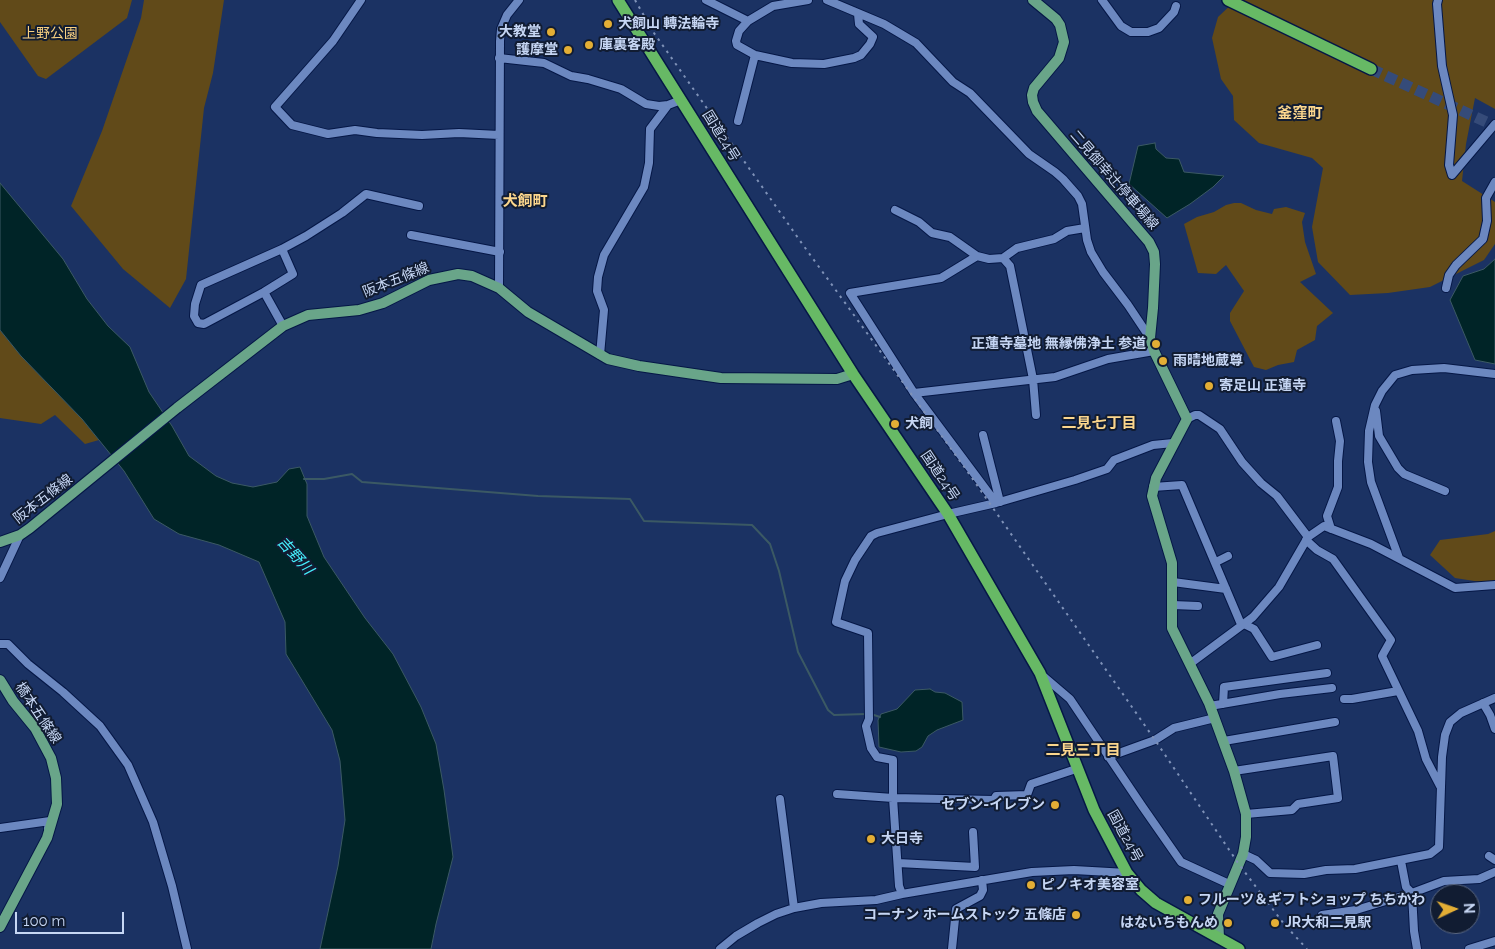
<!DOCTYPE html>
<meta charset="utf-8">
<style>
body{margin:0}
#map{position:relative;width:1495px;height:949px;overflow:hidden;background:#1b3263;font-family:Raleway,sans-serif}
canvas{display:block}
.north{position:absolute;left:1430px;top:884px;width:50px;height:50px;box-sizing:border-box;background:#111c32;border:1px solid #596680;border-radius:50%;rotate:87deg;font-size:14px;font-weight:700;line-height:20px;text-align:center;color:#c6d6f4}
.north::after{content:'';display:block;margin:auto;width:18px;height:22px;background:#e3ae35;clip-path:polygon(50% 0,100% 100%,50% 72%,0 100%)}
.scale{position:absolute;left:15px;top:912px;width:109px;height:22px;box-sizing:border-box;border:2px solid #c6d6f4;border-top:0;padding-left:6px;font-size:15px;line-height:18px;white-space:nowrap;color:#c6d6f4;-webkit-text-stroke:4px #111c32;paint-order:stroke}
</style>
<div id="map">
<canvas width="1495" height="949"></canvas>
<div class="north">N</div>
<div class="scale">100 m</div>
</div>
<script>
const c = document.querySelector('canvas').getContext('2d');
c.lineJoin = 'round';
function fillPath(path, color) { c.fillStyle = color; c.fill(path, 'evenodd'); }
const shape = rows => new Path2D(rows.map(r => 'M' + r).join(''));
function stroke(path, color, width, dash) { c.strokeStyle = color; c.lineWidth = width; c.lineCap = dash ? 'butt' : 'round'; c.setLineDash(dash || []); c.stroke(path); }
function label(font, color, halo, rows, align = 'center') {
  c.font = font + ' Raleway,"Noto Sans JP",sans-serif'; c.lineWidth = 4; c.setLineDash([]); c.textBaseline = 'middle'; c.strokeStyle = halo; c.fillStyle = color; for (const [text, x, y, turn = 0] of rows) {
    c.save(); c.translate(x, y); c.rotate((+turn || 0) * Math.PI / 180); c.textAlign = isNaN(turn) ? turn : align; if (halo) c.strokeText(text, 0, 0); c.fillText(text, 0, 0); c.restore();
  }
}
fillPath(shape([
 [0,0,132,0,127,18,46,79,38,76,0,22],
 [144,0,224,0,213,73,204,108,186,279,170,308,123,269,71,206,102,131,141,18],
 [1236,0,1495,0,1495,109,1475,98,1466,144,1462,181,1495,202,1495,244,1484,260,1430,287,1388,293,1350,295,1318,262,1312,227,1323,168,1312,158,1259,143,1234,120,1233,96,1221,79,1212,38,1218,17],
 [1234,203,1241,203,1256,210,1272,214,1274,209,1286,207,1305,213,1302,222,1305,242,1316,274,1300,282,1333,313,1317,326,1315,340,1297,350,1294,362,1278,365,1266,370,1254,367,1230,321,1230,313,1244,291,1226,265,1216,274,1198,273,1184,224,1197,217,1214,212,1226,205],
 [0,330,21,356,82,419,99,440,85,444,55,415,41,424,0,418],
 [1495,531,1495,580,1487,583,1455,578,1430,555,1440,540,1488,534]
]), '#614a19');
const water = shape([
 [1155,143,1156,149,1166,158,1179,159,1184,172,1224,176,1213,187,1190,204,1167,218,1129,184,1138,146,1155,143],
 [0,183,63,259,87,299,108,326,130,347,149,392,172,426,189,456,216,476,232,483,253,487,277,482,289,469,300,467,307,484,307,516,324,557,365,618,393,654,421,707,436,744,444,790,453,857,436,924,431,949,320,949,338,866,345,820,340,761,332,730,286,654,285,622,259,562,219,545,179,534,154,519,124,471,82,419,21,356,0,330,0,183],
 [1495,259,1495,364,1475,360,1450,300,1463,276,1484,269,1495,259],
 [930,689,935,692,945,693,962,702,963,720,937,730,928,736,922,747,916,751,901,752,879,747,878,720,881,714,897,709,915,690,930,689]
]);
fillPath(water, '#002427');
stroke(water, '#3b5964', 1);
stroke(shape([
 [304,479,324,479,352,474,362,482,538,496,630,499,644,521,752,525,770,544,779,571,798,652,828,710,834,715,866,714],
 [871,714,880,717]
]), '#3b5964', 2);
stroke(shape([
 [1371,69,1495,126]
]), '#354b79', 11, [11, 5.5]);
const minor = shape([
 [361,0,333,41,275,107,292,125,328,134,355,130,377,133,422,135,459,133,499,135],
 [706,0,748,21,773,6,808,0],
 [827,0,884,24,916,43,953,82,970,93,1029,154,1055,172,1063,179,1078,196,1082,204,1087,240,1091,252,1103,272,1128,305,1150,338],
 [1102,0,1121,26,1131,32,1148,32,1159,28,1174,12,1176,6],
 [1438,0,1437,4,1442,66,1453,115,1449,165,1452,175,1495,124],
 [748,21,739,31,736,41,737,45,755,55,792,63,824,64,854,58,861,55,870,44,873,37,859,24,858,14],
 [499,58,544,63,571,76,588,79,621,89,646,104,659,106,668,105],
 [738,121,755,55],
 [895,210,919,222,932,233,950,237,977,256],
 [411,235,500,252],
 [282,249,293,274,264,292,204,324,198,323,194,316,195,304,201,285,282,249,306,236,342,213,366,194,419,206],
 [1003,258,1010,266,1033,379,1036,415],
 [499,288,500,41,501,29,507,15,519,0],
 [1446,288,1449,275,1456,265,1483,239,1487,221,1486,198,1495,182],
 [264,292,283,326],
 [600,355,604,310,597,291,598,277,604,255,644,187,649,163,650,129,668,105,681,100],
 [914,393,1055,377,1108,359,1154,351],
 [1376,411,1379,436,1398,468,1404,474,1445,491],
 [1187,419,1195,415,1199,415,1220,429,1242,462,1261,483,1277,496,1308,537],
 [983,435,1000,502],
 [1153,487,1182,485,1240,622,1254,629,1272,657,1317,645],
 [996,503,914,393,850,293,941,278,977,256,989,259,1003,258,1017,248,1054,239,1067,231,1085,228],
 [1331,529,1327,516,1338,487,1338,461,1340,441,1336,421],
 [1306,540,1317,550,1333,559,1391,640,1382,656,1418,731,1426,759,1440,786],
 [1399,558,1371,482,1368,462,1369,431,1375,405,1382,391,1395,375,1412,370,1444,368,1495,374],
 [1216,562,1228,556],
 [0,578,20,535],
 [1173,582,1226,589],
 [1173,605,1198,606],
 [0,644,8,644,28,664,63,692,100,726,128,765,153,822,172,886,187,949],
 [1191,663,1253,617,1279,587,1308,537,1324,526,1371,544,1455,588,1495,585],
 [1043,676,1070,699,1142,806,1181,862,1229,884],
 [1344,699,1352,699,1398,691],
 [1483,703,1490,715,1495,729],
 [1223,704,1224,687,1327,673],
 [1210,706,1280,694,1332,688],
 [1224,741,1335,722],
 [1108,757,1155,740,1174,728,1215,718],
 [1234,771,1333,756,1338,798,1298,804,1292,810,1246,814],
 [837,794,893,798,994,800,996,796,1027,795,1031,784,1076,769],
 [780,799,794,908],
 [0,828,50,821,48,828],
 [1243,854,1256,860,1270,873,1304,874,1326,870,1355,869,1430,854,1439,847,1442,757,1445,735,1450,722,1461,713,1495,698],
 [1489,856,1495,860],
 [1401,861,1406,887,1412,893,1414,931,1417,949],
 [898,863,975,867,973,832],
 [902,894,899,886,893,798,893,760,877,757,871,748,866,726,869,719,868,633,836,622,845,581,855,560,871,536,877,533,948,514,996,503,1075,480,1107,469,1114,460,1153,445,1173,443],
 [1322,915,1356,910,1412,893,1444,881,1479,879,1495,872],
 [720,949,736,936,758,923,776,914,794,908,821,903,876,900,902,894,1032,872,1074,870,1127,873],
 [952,949,956,909,980,896,983,890,982,880],
 [1469,949,1495,941]
]);
const major = shape([
 [1033,0,1056,19,1060,25,1064,42,1059,58,1034,88,1032,95,1033,102,1037,111,1149,242,1154,252,1155,264,1153,308,1150,338,1154,351,1187,419,1156,478,1152,496,1172,563,1172,628,1209,703,1234,771,1246,814,1246,837,1243,854,1218,914,1219,938],
 [0,542,20,535,30,528,177,408,283,326,308,315,359,310,383,303,429,280,458,274,472,276,499,288,528,312,608,359,639,366,721,378,837,379,853,374],
 [0,680,13,701,35,728,51,758,56,778,57,804,47,838,0,927]
]);
const highway = shape([
 [618,0,853,374,948,514,1040,673,1094,810,1127,873,1141,890,1156,903,1239,949],
 [1228,0,1371,69]
]);
stroke(minor, '#051746', 10);
stroke(major, '#051746', 12);
stroke(highway, '#051746', 14);
stroke(minor, '#6c88c0', 8);
stroke(major, '#69a589', 10);
stroke(highway, '#67b965', 11);
stroke(shape([
 [635,0,654,33,803,245,965,468,1155,740,1238,863,1284,924,1307,949]
]), '#7f92b8', 2, [2.5, 5]);
for (const [x, y, r, color] of [
 [608,24,5,"#e3ae35"],
 [551,32,5,"#e3ae35"],
 [589,45,5,"#e3ae35"],
 [568,50,5,"#e3ae35"],
 [1156,344,5,"#e3ae35"],
 [1163,361,5,"#e3ae35"],
 [1209,386,5,"#e3ae35"],
 [895,424,5,"#e3ae35"],
 [1055,805,5,"#e3ae35"],
 [871,839,5,"#e3ae35"],
 [1031,885,5,"#e3ae35"],
 [1188,900,5,"#e3ae35"],
 [1076,915,5,"#e3ae35"],
 [1228,923,5,"#e3ae35"],
 [1275,923,5,"#e3ae35"]
]) { const dot = new Path2D(); dot.arc(x, y, r, 0, 2 * Math.PI); c.fillStyle = color; c.fill(dot); stroke(dot, '#111c32', 2); }
label('bold 14px', '#c6d6f4', '#111c32', [
 ["犬飼山 轉法輪寺",618,24],
 ["大教堂",541,32,"right"],
 ["庫裏客殿",599,45],
 ["護摩堂",558,50,"right"],
 ["正蓮寺墓地 無縁佛浄土 参道",1146,344,"right"],
 ["雨晴地蔵尊",1173,361],
 ["寄足山 正蓮寺",1219,386],
 ["犬飼",905,424],
 ["セブン-イレブン",1045,805,"right"],
 ["大日寺",881,839],
 ["ピノキオ美容室",1041,885],
 ["フルーツ＆ギフトショップ ちちかわ",1198,900],
 ["コーナン ホームストック 五條店",1066,915,"right"],
 ["はないちもんめ",1218,923,"right"],
 ["JR大和二見駅",1285,923]
], 'left');
label('14px', '#f8d081', '#111c32', [
 ["上野公園",50,34]
]);
label('14px', '#c6d6f4', '#111c32', [
 ["国道24号",721,136,58],
 ["二見御幸辻停車場線",1114,180,49],
 ["阪本五條線",396,280,-22],
 ["国道24号",940,476,56],
 ["阪本五條線",43,499,-38],
 ["橋本五條線",38,713,56],
 ["国道24号",1125,836,61]
]);
label('bold 15px', '#fbd68d', '#111c32', [
 ["釜窪町",1300,113],
 ["犬飼町",525,201],
 ["二見七丁目",1099,423],
 ["二見三丁目",1083,750]
]);
label('italic 15px', '#45effd', '#111c32', [
 ["吉野川",295,556,48]
]);
</script>
